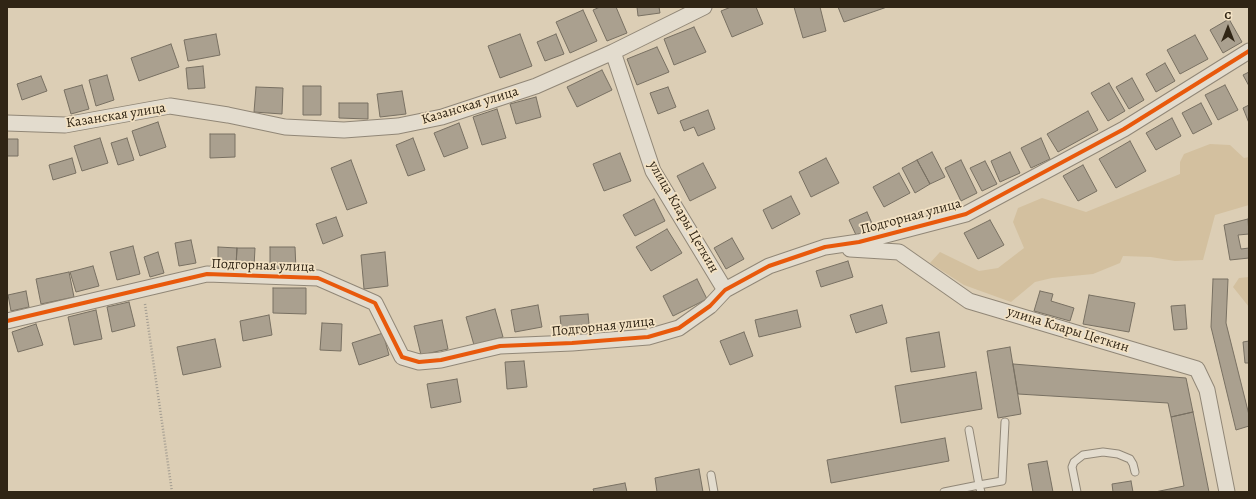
<!DOCTYPE html>
<meta charset="utf-8">
<style>
body{margin:0}
#map{position:relative;width:1256px;height:499px;overflow:hidden;background:#dcceb5;font-family:Alegreya,serif}
canvas{display:block}
.frame{position:absolute;inset:0;border:8px solid #302515;pointer-events:none}
.north{position:absolute;left:1208px;top:8px;width:40px;height:40px;-webkit-text-stroke:3px #f3e2c4;paint-order:stroke;rotate:0deg;font-size:11px;font-weight:700;line-height:16px;text-align:center;color:#302515}
.north::after{content:'';display:block;margin:auto;width:14px;height:18px;background:#302515;clip-path:polygon(50% 0,100% 100%,50% 72%,0 100%)}
</style>
<div id="map">
<canvas width="1256" height="499"></canvas>
<div class="frame"></div>
<div class="north">С</div>
</div>
<script>
const c = document.querySelector('canvas').getContext('2d');
c.lineJoin = 'round';
function fillPath(path, color) { c.fillStyle = color; c.fill(path, 'evenodd'); }
const shape = rows => new Path2D(rows.map(r => 'M' + r).join(''));
function stroke(path, color, width, dash) { c.strokeStyle = color; c.lineWidth = width; c.lineCap = dash ? 'butt' : 'round'; c.setLineDash(dash || []); c.stroke(path); }
function label(font, color, halo, rows, align = 'center') {
  c.font = font + ' Alegreya,serif'; c.lineWidth = 3.5; c.setLineDash([]); c.textBaseline = 'middle'; c.strokeStyle = halo; c.fillStyle = color; for (const [text, x, y, turn = 0] of rows) {
    c.save(); c.translate(x, y); c.rotate((+turn || 0) * Math.PI / 180); c.textAlign = isNaN(turn) ? turn : align; if (halo) c.strokeText(text, 0, 0); c.fillText(text, 0, 0); c.restore();
  }
}
fillPath(shape([
 [1210,144,1230,145,1244,158,1249,157,1249,205,1215,215,1203,260,1175,261,1151,257,1123,256,1120,263,1093,274,1052,278,1035,282,1011,302,964,285,930,263,940,252,979,271,998,268,1024,248,1013,222,1018,208,1042,198,1086,212,1180,174,1180,162,1184,154],
 [1249,277,1249,307,1233,287,1239,278]
]), '#d3c09f');
const building = shape([
 [600,7,616,7,627,33,607,41,593,10,600,7],
 [637,7,659,7,660,13,638,16,637,7],
 [731,7,756,7,763,24,732,37,721,11,731,7],
 [794,7,820,7,826,31,803,38,794,7],
 [838,7,887,7,844,22,838,7],
 [583,10,597,41,570,53,556,22,583,10],
 [1229,19,1242,42,1223,53,1210,30,1229,19],
 [694,27,706,52,674,65,664,39,694,27],
 [216,34,220,55,188,61,184,40,216,34],
 [520,34,532,66,500,78,488,46,520,34],
 [556,34,564,54,545,61,537,42,556,34],
 [1195,35,1208,59,1180,74,1167,50,1195,35],
 [171,44,179,67,139,81,131,58,171,44],
 [657,47,669,72,637,85,627,59,657,47],
 [1165,63,1175,81,1156,92,1146,74,1165,63],
 [203,66,205,88,188,89,186,68,203,66],
 [602,70,612,90,577,107,567,87,602,70],
 [1249,72,1249,86,1243,75,1249,72],
 [107,75,114,100,96,106,89,80,107,75],
 [41,76,47,91,22,100,17,84,41,76],
 [1132,78,1144,100,1129,109,1116,87,1132,78],
 [1109,83,1125,111,1108,121,1091,93,1109,83],
 [82,85,89,109,71,114,64,90,82,85],
 [1225,85,1238,110,1218,120,1205,95,1225,85],
 [303,86,321,86,321,115,303,115,303,86],
 [256,87,283,88,282,114,254,112,256,87],
 [668,87,676,107,658,114,650,93,668,87],
 [402,91,406,114,380,117,377,94,402,91],
 [536,97,541,117,516,124,510,104,536,97],
 [339,103,368,103,368,119,339,118,339,103],
 [1201,103,1212,124,1193,134,1182,113,1201,103],
 [1249,105,1249,123,1243,108,1249,105],
 [497,109,506,138,482,145,473,117,497,109],
 [708,110,715,129,698,136,694,127,684,131,680,121,708,110],
 [1088,111,1098,130,1058,152,1047,134,1088,111],
 [1172,118,1181,136,1156,150,1146,133,1172,118],
 [158,122,166,147,140,156,132,131,158,122],
 [459,123,468,148,444,157,434,133,459,123],
 [210,134,235,134,235,157,210,158,210,134],
 [100,138,108,163,82,171,74,146,100,138],
 [127,138,134,160,118,165,111,143,127,138],
 [413,138,425,170,408,176,396,145,413,138],
 [1041,138,1050,159,1031,168,1021,148,1041,138],
 [7,139,18,139,18,156,7,156,7,139],
 [1130,141,1146,171,1116,188,1099,159,1130,141],
 [932,152,945,177,930,184,917,160,932,152],
 [1010,152,1020,173,1000,182,991,161,1010,152],
 [620,153,631,181,604,191,593,164,620,153],
 [72,158,76,173,53,180,49,165,72,158],
 [826,158,839,183,811,197,799,172,826,158],
 [351,160,367,203,347,210,331,168,351,160],
 [917,160,930,184,915,193,902,168,917,160],
 [961,160,977,193,961,201,945,168,961,160],
 [985,161,997,184,982,191,970,168,985,161],
 [703,163,716,188,690,201,677,176,703,163],
 [1083,165,1097,191,1078,201,1063,176,1083,165],
 [899,173,910,193,884,207,873,187,899,173],
 [791,196,800,214,772,229,763,210,791,196],
 [654,199,665,221,635,236,623,215,654,199],
 [867,212,874,228,856,235,849,220,867,212],
 [336,217,343,236,323,244,316,224,336,217],
 [1248,219,1249,234,1238,235,1241,249,1249,248,1249,258,1230,260,1224,225,1248,219],
 [990,220,1004,245,978,259,964,233,990,220],
 [667,229,682,253,651,271,636,247,667,229],
 [732,238,744,259,726,269,714,248,732,238],
 [191,240,196,263,179,266,175,243,191,240],
 [133,246,140,274,117,280,110,252,133,246],
 [218,247,237,248,236,266,218,265,218,247],
 [270,247,295,247,296,270,270,270,270,247],
 [237,248,255,248,254,267,236,266,237,248],
 [158,252,164,273,150,277,144,257,158,252],
 [385,252,388,286,364,289,361,255,385,252],
 [848,261,853,277,821,287,816,271,848,261],
 [93,266,99,286,76,292,70,272,93,266],
 [69,272,74,297,41,304,36,279,69,272],
 [697,279,707,299,673,316,663,296,697,279],
 [1213,279,1228,279,1226,323,1249,415,1249,426,1236,430,1211,327,1213,279],
 [273,288,306,288,306,314,273,313,273,288],
 [26,291,29,307,11,311,8,295,26,291],
 [1040,291,1053,294,1051,301,1074,308,1070,321,1034,311,1040,291],
 [1089,295,1135,303,1129,332,1083,324,1089,295],
 [129,302,135,326,112,332,107,307,129,302],
 [538,305,542,327,515,332,511,310,538,305],
 [882,305,887,323,856,333,850,315,882,305],
 [1185,305,1187,329,1174,330,1171,306,1185,305],
 [495,309,503,337,474,345,466,317,495,309],
 [96,310,102,339,74,345,68,317,96,310],
 [797,310,801,327,759,337,755,320,797,310],
 [588,314,590,333,562,335,560,316,588,314],
 [269,315,272,335,243,341,240,321,269,315],
 [442,320,448,349,421,355,414,326,442,320],
 [322,323,342,324,341,351,320,350,322,323],
 [36,324,43,345,18,352,12,332,36,324],
 [744,332,753,356,730,365,720,341,744,332],
 [939,332,945,367,911,372,906,338,939,332],
 [383,333,389,355,359,365,352,343,383,333],
 [215,339,221,367,183,375,177,347,215,339],
 [1249,341,1249,363,1245,363,1243,342,1249,341],
 [1010,347,1021,414,998,418,987,351,1010,347],
 [524,361,527,387,507,389,505,362,524,361],
 [1013,364,1186,378,1193,412,1171,417,1168,403,1018,394,1013,364],
 [976,372,982,409,901,423,895,386,976,372],
 [457,379,461,402,431,408,427,384,457,379],
 [1193,412,1209,492,1155,492,1184,486,1171,417,1193,412],
 [945,438,949,461,831,483,827,460,945,438],
 [1047,461,1053,492,1033,492,1028,464,1047,461],
 [699,469,703,492,657,492,655,478,699,469],
 [1131,481,1133,492,1113,492,1112,484,1131,481],
 [625,483,627,492,594,492,593,489,625,483]
]);
fillPath(building, '#aaa08f');
stroke(building, '#787062', 1);
const lane = shape([
 [969,430,979,485,1002,481,1005,422],
 [711,475,714,492],
 [944,492,979,485,981,492],
 [1077,492,1072,467,1074,462,1083,455,1103,452,1118,454,1130,459,1133,464,1135,472]
]);
const street = shape([
 [613,52,653,171,725,290],
 [7,123,65,125,170,106,228,115,285,127,344,130,398,126,442,117,536,86,613,52,704,7],
 [850,249,899,252,969,301,1197,369,1207,390,1227,492],
 [7,321,207,274,318,278,375,303,402,357,419,362,441,360,500,346,572,343,648,337,679,328,710,306,725,290,769,266,825,247,859,242,966,214,1124,129,1249,51]
]);
stroke(lane, '#918777', 9);
stroke(street, '#918777', 17);
stroke(shape([
 [145,304,172,492]
]), '#a29c91', 2.5, [1, 2]);
stroke(lane, '#e3dcce', 7);
stroke(street, '#e3dcce', 15);
stroke(shape([
 [7,321,207,274,318,278,375,303,402,357,419,362,441,360,500,346,572,343,648,337,679,328,710,306,725,290,769,266,825,247,859,242,966,214,1124,129,1249,51]
]), '#e8590c', 4);
label('14px', '#302515', '#f3e2c4', [
 ["Казанская улица",470,106,-17],
 ["Казанская улица",116,116,-9],
 ["улица Клары Цеткин",683,217,60],
 ["Подгорная улица",911,217,-15],
 ["Подгорная улица",263,266,2],
 ["Подгорная улица",603,327,-6],
 ["улица Клары Цеткин",1068,330,17]
]);
</script>
